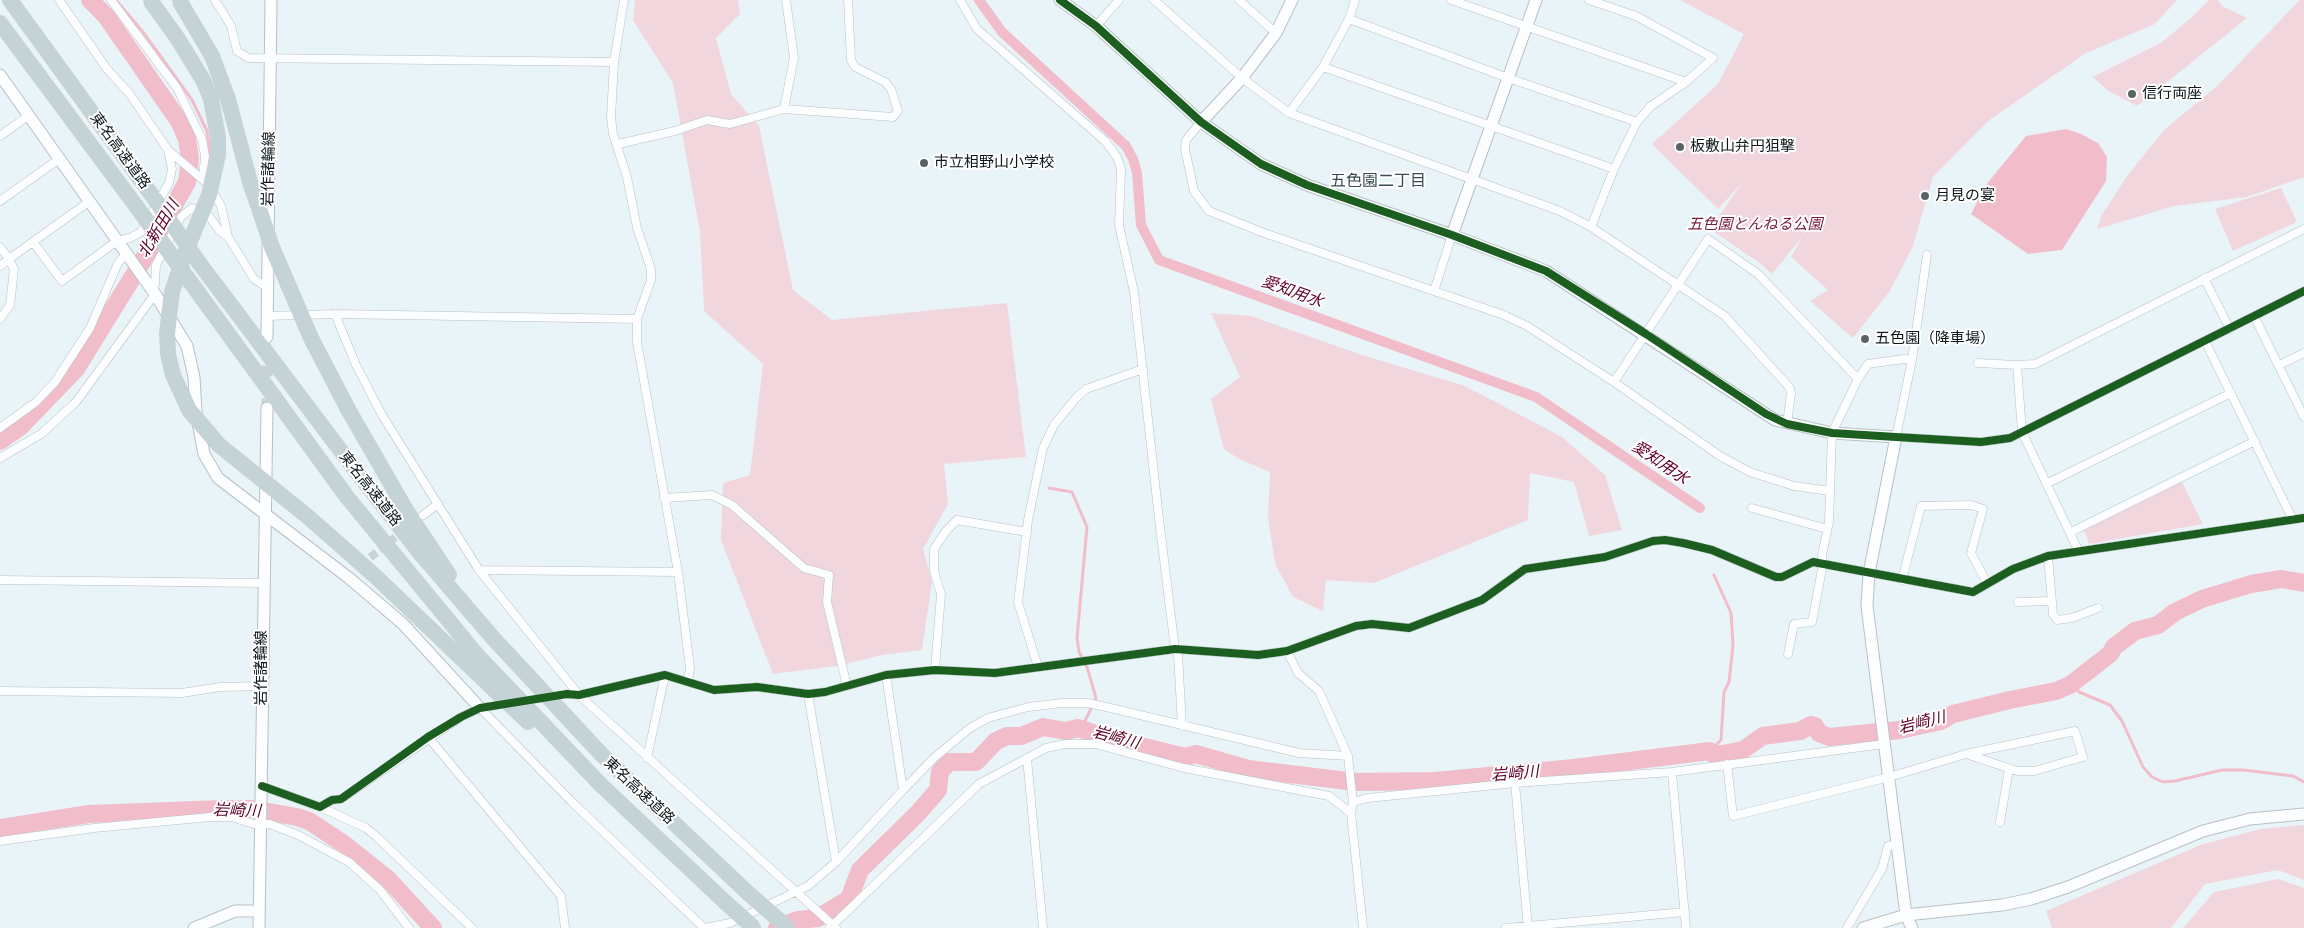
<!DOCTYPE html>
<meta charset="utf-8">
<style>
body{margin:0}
canvas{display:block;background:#e9f4f8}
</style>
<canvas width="2304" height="928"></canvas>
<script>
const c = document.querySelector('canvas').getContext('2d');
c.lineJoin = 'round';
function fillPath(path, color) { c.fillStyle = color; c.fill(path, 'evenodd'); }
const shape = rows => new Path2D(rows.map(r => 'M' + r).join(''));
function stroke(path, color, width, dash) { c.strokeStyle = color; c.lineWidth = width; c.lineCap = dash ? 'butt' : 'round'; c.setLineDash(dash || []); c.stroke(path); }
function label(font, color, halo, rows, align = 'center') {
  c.font = font + ' Merriweather,"Noto Sans JP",serif'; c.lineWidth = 4; c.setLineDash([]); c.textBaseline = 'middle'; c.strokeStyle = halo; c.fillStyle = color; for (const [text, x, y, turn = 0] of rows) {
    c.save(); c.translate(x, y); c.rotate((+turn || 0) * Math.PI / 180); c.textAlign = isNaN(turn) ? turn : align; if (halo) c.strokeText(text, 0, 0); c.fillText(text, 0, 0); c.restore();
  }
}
fillPath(shape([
 [635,0,738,0,740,14,716,38,731,94,759,126,793,290,832,320,1007,303,1026,457,944,464,948,504,923,549,932,582,922,650,882,655,837,666,773,674,721,540,723,483,750,475,763,364,704,311,700,232,673,83,633,20],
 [1680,0,2177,0,2155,24,2086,53,1988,121,1933,177,1913,246,1890,291,1853,338,1810,301,1828,290,1791,257,1802,237,1772,274,1761,264,1710,229,1742,183,1718,209,1652,144,1718,84,1744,34],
 [2209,0,2218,0,2222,6,2247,18,2137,106,2107,90,2093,77,2161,43,2192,17],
 [2300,0,2304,0,2304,177,2247,197,2174,206,2097,229,2102,215,2127,176,2165,129,2217,86],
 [2281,188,2297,222,2233,251,2215,209],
 [1211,313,1251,316,1362,355,1465,386,1562,437,1605,475,1622,530,1589,536,1574,482,1530,473,1528,520,1374,583,1326,580,1323,611,1293,597,1275,564,1268,517,1270,472,1239,459,1224,449,1211,399,1240,377],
 [2182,482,2203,524,2089,544,2084,530],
 [2304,825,2304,880,2278,870,2205,884,2171,928,2052,928,2046,911,2203,844,2261,829],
 [2278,879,2304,888,2304,928,2183,928,2214,892]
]), '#f1d6de');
fillPath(shape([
 [2066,129,2081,134,2098,143,2107,157,2106,181,2062,250,2028,254,1971,214,1985,186,2026,136]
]), '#f2bdca');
stroke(shape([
 [116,0,143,32,192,100,207,131,211,160],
 [1049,488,1072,492,1087,527,1077,638,1079,652,1087,667,1096,698,1085,721,1078,728],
 [2070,685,2079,692,2110,705,2122,721,2143,767,2152,777,2163,782,2175,781,2222,770,2243,770,2293,776,2304,782],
 [1710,751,1721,740,1724,692,1729,682,1733,645,1731,613,1714,575]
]), '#f2bdca', 3);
stroke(shape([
 [979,0,1002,32,1126,146,1133,159,1137,173,1141,225,1159,260,1536,397,1700,508]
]), '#f2bdca', 10);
stroke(shape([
 [0,441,20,427,76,369,142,262,187,182,190,158,187,139,179,121,106,16,90,0],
 [0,828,89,814,222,809,252,809,297,817,309,821,344,844,389,880,433,928],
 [777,928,798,920,818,918,849,899,860,870,919,812,938,790,940,772,949,762,976,762,996,741,1007,736,1021,736,1043,727,1066,731,1078,728,1108,738,1185,757,1196,754,1248,769,1356,782,1434,781,1574,768,1710,751,1713,754,1723,754,1743,750,1763,736,1800,731,1811,725,1815,726,1819,733,1829,737,1900,730,1941,721,1953,714,2010,700,2056,691,2070,685,2110,654,2114,647,2135,631,2158,625,2175,612,2202,599,2251,584,2281,579,2304,583]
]), '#f2bdca', 18);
stroke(shape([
 [361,565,404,530],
 [520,702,567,694],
 [489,707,509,704]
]), '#c8d3d7', 8, [8, 4]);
stroke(shape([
 [267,349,267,408]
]), '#c8d3d7', 11, [11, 5.5]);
const street = shape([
 [111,0,177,88,202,139,205,156,203,179],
 [215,0,231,26,237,51,248,58,614,62],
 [624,0,614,62,611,117,613,134,627,177,637,228,651,269,651,280,637,319,637,342,678,572,690,668,688,681],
 [960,0,977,29,1105,141,1117,157,1121,169,1119,225,1134,292,1159,519,1175,649,1178,654,1182,726],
 [1154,0,1242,78,1289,113,1560,211,1591,227,1725,316,1790,388,1791,393,1787,424],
 [1239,0,1276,33],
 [1451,0,1686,82],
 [1589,0,1636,16,1713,58,1686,82,1651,106,1637,122,1614,169,1591,227],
 [1349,19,1508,78,1637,122],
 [1096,26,1119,0],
 [1323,67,1614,169],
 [784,109,794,58,786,0],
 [1289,113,1323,67,1349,19,1355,0],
 [1201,122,1186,140,1185,149,1194,191,1209,211,1264,233,1504,315,1527,326,1614,382,1720,456,1750,472,1794,486,1830,491],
 [0,136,28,116],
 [618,144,675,131,707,120,730,124,784,109,893,117,898,111,891,89,885,82,855,67,851,60,848,0],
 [168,150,209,185,221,206,228,237],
 [0,201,59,159],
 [33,242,62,281,117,241,130,238,141,232,169,183,172,169,168,150,129,93,107,69,59,0],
 [0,247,9,259,0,266],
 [1927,255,1912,360,1896,437,1981,442,2010,438,2304,291],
 [2204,278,2230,329],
 [151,290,155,284,156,265,181,217,192,208,209,216,219,230,228,237,254,279,268,288],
 [1434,291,1452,235],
 [335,314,356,365,382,415,479,570,579,695,836,928],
 [267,316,335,314,637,319],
 [2254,316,2304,417],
 [0,319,10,305,14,269,9,259,90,201],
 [2205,341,2292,518],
 [1978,363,2017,365,2035,364,2304,229],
 [2017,365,2022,432,2078,550],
 [2279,365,2304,353],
 [1614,382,1708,239,1758,274,1858,379],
 [0,428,36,402,55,382,90,328,118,263,126,254],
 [0,458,41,434,76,402,155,294],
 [2048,483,2231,393],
 [664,498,712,495,732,505,804,568,829,575,827,602,847,686],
 [1752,508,1827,529],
 [423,515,438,504],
 [2071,532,2255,441],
 [2048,556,2053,614,2057,620,2072,618,2098,608],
 [479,570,678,572],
 [0,580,263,583],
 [1902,580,1921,506,1971,505,1983,509,1971,553,1987,583],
 [2018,602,2051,601],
 [1287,651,1298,673,1319,691,1348,756,1353,802,1351,813,1363,928],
 [1788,654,1794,624,1812,622,1823,564,1822,555,1829,522,1832,433,1858,379,1868,364,1904,359,1912,360],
 [1038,667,1018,602,1028,520,1043,448,1054,425,1076,398,1086,389,1143,369],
 [935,670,941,594,934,571,934,549,946,531,957,520,1027,532],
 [0,691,182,693,220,687,262,686],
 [567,694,579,695,665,675,714,690,757,687,808,694,825,692,886,675,935,670,995,673,1175,649,1258,655,1287,651,1356,626,1372,624,1409,628,1482,600,1525,569,1605,557,1653,541,1665,540,1683,543,1712,550,1776,577,1782,577,1813,562,1973,592,2013,569,2048,556,2304,518],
 [808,694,836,862],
 [480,708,572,802,704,928],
 [428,737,561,896,565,928],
 [647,758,665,675],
 [1027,758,1043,928],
 [1727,764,1733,816,1889,777,1966,754,2075,731,2083,757,2034,771,2017,771,1966,754],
 [1672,772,1686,928],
 [1515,783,1528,928],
 [262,786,320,807,332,800,341,799,461,717,480,708,489,707],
 [903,790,934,758,970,728,988,718,1006,713,1028,707,1062,703,1088,703,1115,709,1299,753,1348,756],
 [1353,802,1368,798,1515,783,1672,772,1884,744],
 [320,807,366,828,377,837,472,928],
 [2000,822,2009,769],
 [0,841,94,828,210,817,231,817,254,824,270,824,298,835,349,862,380,890,409,928],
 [705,928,730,923,808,886,836,862,903,790,886,675],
 [830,928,979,784,1046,748,1065,744,1095,744,1184,768,1329,796,1351,813],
 [1506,928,1685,912],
 [1847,928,1882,869,1888,846,1897,844]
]);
const secondary = shape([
 [1060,0,1096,26,1201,122,1261,164,1307,185,1452,235,1546,271,1775,420,1832,433,1896,437,1869,573,1867,606,1906,915,1912,928],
 [0,75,155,294,187,346,194,377,196,412,204,454,218,478,349,578,403,624,480,708],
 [1201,122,1242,78,1276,33,1292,0],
 [1452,235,1536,0],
 [267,337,271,0],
 [194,928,235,911,259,911],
 [259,928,267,408],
 [1863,928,1906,915,2002,905,2031,899,2068,887,2203,831,2250,819,2304,814]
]);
const highway = shape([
 [10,0,154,198],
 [0,23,142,214],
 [200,264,356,471,420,553,493,638,602,755,748,893],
 [186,276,347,497,477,655,600,784,724,901],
 [349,411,406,510,449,575],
 [307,516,374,575,528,722]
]);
stroke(street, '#b8c1c5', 9);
stroke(secondary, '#b8c1c5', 13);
stroke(highway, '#cbd1d3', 16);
stroke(street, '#fcfdfe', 8);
stroke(secondary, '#fcfdfe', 11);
stroke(highway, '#c4d3d6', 14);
const highwayBridge = shape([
 [150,0,178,39,203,80,211,99,218,137,218,155,209,195,184,256,172,292,167,333,168,354,173,375,189,410,219,445,307,516],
 [179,0,212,56,228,99,250,182,272,247,311,338,349,411],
 [154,198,200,264],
 [142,214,184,273],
 [748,893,788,928],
 [724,901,754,928]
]);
stroke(highwayBridge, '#cbd1d3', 16, []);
stroke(highwayBridge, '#c4d3d6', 14);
stroke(shape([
 [1060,0,1096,26,1201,122,1261,164,1307,185,1452,235,1546,271,1646,334,1766,414,1787,424,1832,433,1896,437,1981,442,2010,438,2304,291],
 [262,786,320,807,332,800,341,799,428,737,461,717,480,708,567,694,579,695,665,675,714,690,757,687,808,694,825,692,886,675,935,670,995,673,1175,649,1258,655,1287,651,1356,626,1372,624,1409,628,1482,600,1525,569,1605,557,1653,541,1665,540,1683,543,1712,550,1776,577,1782,577,1813,562,1973,592,2013,569,2048,556,2304,518]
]), '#1b5e20', 8);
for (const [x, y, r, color] of [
 [2132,94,5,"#5a6467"],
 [1680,147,5,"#5a6467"],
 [924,163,5,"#5a6467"],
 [1925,196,5,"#5a6467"],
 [1865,339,5,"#5a6467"]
]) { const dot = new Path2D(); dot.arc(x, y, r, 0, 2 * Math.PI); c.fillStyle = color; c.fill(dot); stroke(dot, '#fff', 2); }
label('15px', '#0d1719', '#fff', [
 ["信行両座",2142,94],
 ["板敷山弁円狙撃",1690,147],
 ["市立相野山小学校",934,163],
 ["月見の宴",1935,196],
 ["五色園（降車場）",1875,339]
], 'left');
label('15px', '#0d1719', '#fff', [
 ["東名高速道路",120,151,54],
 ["岩作諸輪線",269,169,-89],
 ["東名高速道路",370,489,52],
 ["岩作諸輪線",262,668,-90],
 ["東名高速道路",639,791,43]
]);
label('italic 15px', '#761b39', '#fff', [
 ["五色園とんねる公園",1755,225]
]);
label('16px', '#354c52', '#fff', [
 ["五色園二丁目",1378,181]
]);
label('italic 16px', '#600027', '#fff', [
 ["北新田川",159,229,-59],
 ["愛知用水",1292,292,20],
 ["愛知用水",1660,463,34],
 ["岩崎川",1922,723,-14],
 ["岩崎川",1116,738,15],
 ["岩崎川",1515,774,-5],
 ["岩崎川",237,811,2]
]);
</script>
